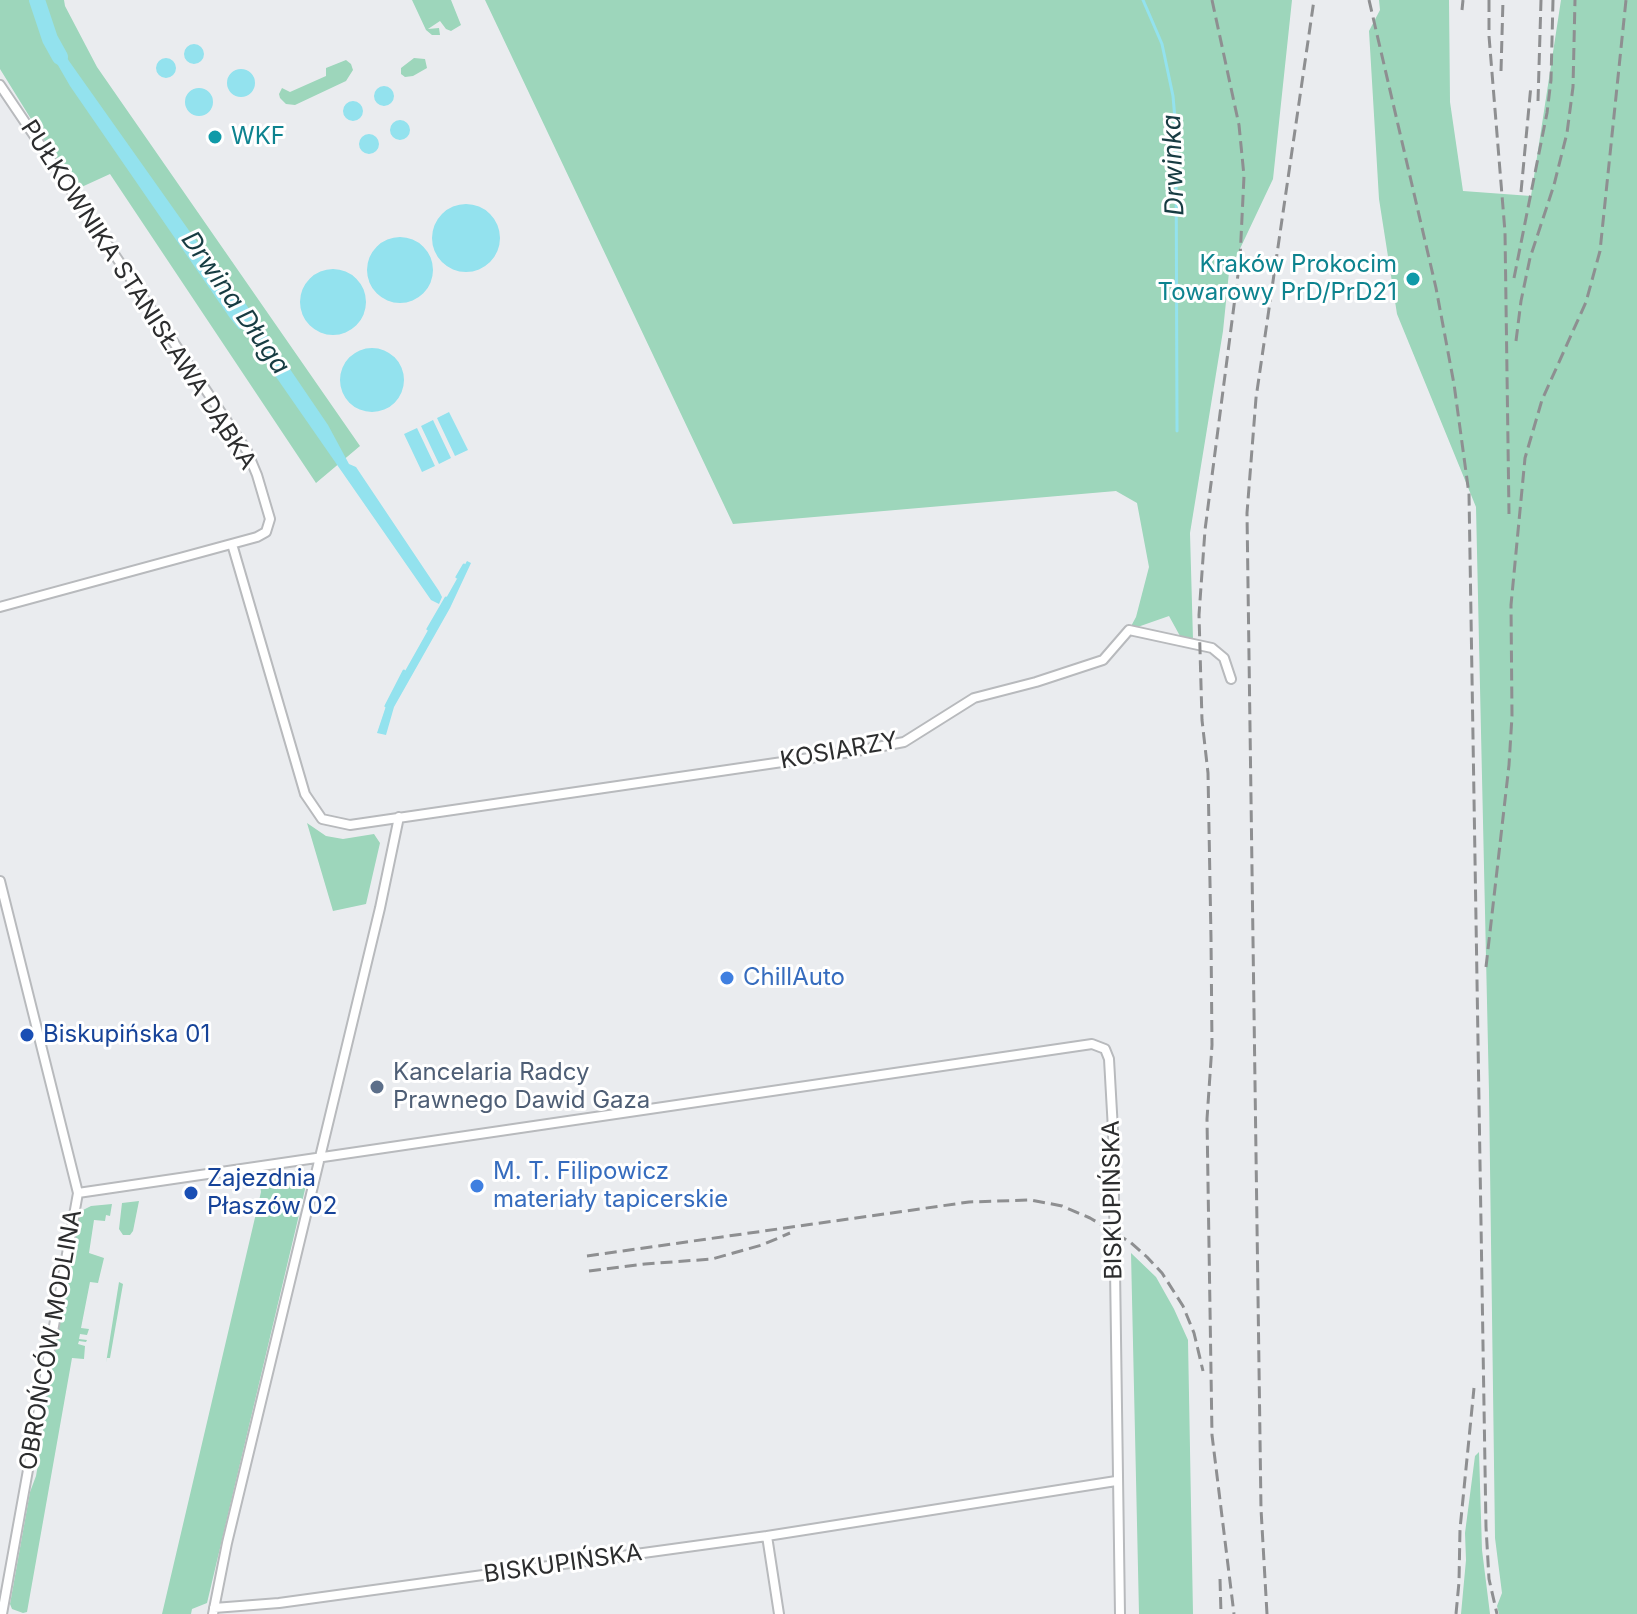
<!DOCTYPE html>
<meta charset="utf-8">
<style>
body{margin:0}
canvas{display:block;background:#eaecef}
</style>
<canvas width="1637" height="1614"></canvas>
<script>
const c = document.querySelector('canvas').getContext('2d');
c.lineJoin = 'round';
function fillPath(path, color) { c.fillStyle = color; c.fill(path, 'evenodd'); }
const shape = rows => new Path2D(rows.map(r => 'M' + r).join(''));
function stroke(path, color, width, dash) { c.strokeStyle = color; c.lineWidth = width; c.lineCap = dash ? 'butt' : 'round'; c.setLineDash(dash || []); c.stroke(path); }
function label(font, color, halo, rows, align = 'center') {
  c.font = font + ' Inter,sans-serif'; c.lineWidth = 6; c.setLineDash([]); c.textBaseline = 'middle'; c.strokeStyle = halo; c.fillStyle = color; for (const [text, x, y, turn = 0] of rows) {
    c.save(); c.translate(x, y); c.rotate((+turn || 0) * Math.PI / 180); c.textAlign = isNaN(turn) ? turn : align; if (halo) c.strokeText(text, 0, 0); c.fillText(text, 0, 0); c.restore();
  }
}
fillPath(shape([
 [0,0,64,0,65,6,97,67,360,446,316,483,110,174,75,190,0,69],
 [412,0,451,0,461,25,451,31,446,29,440,21,428,29,439,28,440,35,432,35,426,30],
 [485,0,1292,0,1273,179,1229,272,1223,331,1190,533,1193,640,1180,636,1169,616,1129,630,1136,617,1149,567,1137,503,1116,491,733,524],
 [1379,0,1449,0,1450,102,1463,191,1531,196,1561,0,1637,0,1637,1614,1499,1614,1497,1606,1502,1593,1495,1538,1489,1092,1476,507,1397,314,1379,199,1369,31,1380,10],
 [414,58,425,59,427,68,413,76,405,77,401,74,401,68],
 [346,60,351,64,353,70,346,81,295,105,286,104,280,98,279,94,282,88,290,92,326,76,326,68],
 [307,823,326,836,343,839,374,834,380,843,366,904,333,911],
 [297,1171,307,1181,207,1603,192,1609,191,1614,162,1614,261,1192,259,1177],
 [139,1201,133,1231,130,1235,123,1235,119,1229,122,1203],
 [112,1204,110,1216,106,1215,105,1221,94,1220,89,1253,104,1258,98,1283,90,1282,81,1328,89,1329,87,1335,80,1334,79,1339,87,1340,86,1342,79,1341,78,1344,85,1346,84,1359,72,1358,27,1612,23,1613,12,1609,10,1604,30,1492,36,1476,43,1435,44,1409,79,1212,91,1206],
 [1131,1253,1156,1277,1174,1309,1188,1340,1193,1614,1139,1614],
 [119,1282,123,1284,110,1358,107,1358,106,1363],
 [1479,1452,1482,1550,1490,1614,1461,1614,1466,1560,1465,1533,1475,1456]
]), '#9dd6bb');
fillPath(shape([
 [29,0,43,0,51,24,40,29],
 [55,37,69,61,229,287,243,300,328,425,349,464,356,467,439,591,442,597,439,604,431,600,242,328,239,329,230,318,70,86,44,41],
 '184 54a10 10 0 1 1 20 0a10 10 0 1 1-20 0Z',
 '156 68a10 10 0 1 1 20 0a10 10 0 1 1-20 0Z',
 '227 83a14 14 0 1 1 28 0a14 14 0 1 1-28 0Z',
 '374 96a10 10 0 1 1 20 0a10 10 0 1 1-20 0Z',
 '185 102a14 14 0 1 1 28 0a14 14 0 1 1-28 0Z',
 '343 111a10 10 0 1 1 20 0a10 10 0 1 1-20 0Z',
 '390 130a10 10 0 1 1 20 0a10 10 0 1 1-20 0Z',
 '359 144a10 10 0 1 1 20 0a10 10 0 1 1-20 0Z',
 '432 238a34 34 0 1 1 68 0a34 34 0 1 1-68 0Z',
 '367 270a33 33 0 1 1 66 0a33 33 0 1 1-66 0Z',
 '300 302a33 33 0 1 1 66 0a33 33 0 1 1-66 0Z',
 '340 380a32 32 0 1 1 64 0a32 32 0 1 1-64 0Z',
 [449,412,468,450,455,456,437,418],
 [433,420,451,458,439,464,421,426],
 [417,428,435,466,422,472,404,434],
 [467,561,471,563,450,608,394,707,386,735,377,733,387,703]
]), '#93e2ee');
stroke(shape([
 [1143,0,1162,44,1173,96,1176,131,1177,431],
 [457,577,464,565],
 [428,629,446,598],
 [386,706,404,671]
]), '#93e2ee', 3);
stroke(shape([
 [37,0,50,39,60,57]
]), '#93e2ee', 16);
const street = shape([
 [0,85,247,451,257,475,270,519,266,532,257,537,0,607],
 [232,544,305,794,322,819,350,825,851,752,904,742,974,698,1036,682,1103,660,1129,630,1212,648,1224,658,1231,679],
 [0,881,78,1193,2,1614],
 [78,1193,1092,1044,1105,1049,1109,1059,1113,1130,1120,1614],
 [767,1536,779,1614],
 [214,1608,279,1603,767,1536,1116,1481],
 [213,1614,227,1543,380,908,399,817]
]);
stroke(street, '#b8babd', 12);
stroke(street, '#fff', 8);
stroke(shape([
 [1212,0,1239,125,1244,176,1240,259,1205,530,1199,615,1202,720,1208,773,1211,938,1212,1045,1207,1119,1212,1435,1234,1614],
 [1369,0,1436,288,1454,384,1469,494,1486,1527,1489,1579,1497,1614],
 [1489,0,1489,36,1505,232,1509,514],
 [1462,10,1463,0],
 [1501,71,1503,0],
 [1538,101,1541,0],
 [1521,192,1531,85],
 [1514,278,1547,113,1551,80,1553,0],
 [1516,341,1521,301,1530,258,1554,185,1567,133,1573,87,1575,0],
 [1486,967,1509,765,1512,716,1511,605,1525,458,1542,400,1586,302,1600,251,1626,0],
 [587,1256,969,1202,1031,1200,1062,1206,1090,1218,1130,1242,1147,1257,1162,1273,1183,1306,1194,1333,1203,1371],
 [589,1271,645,1264,712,1259,762,1245,790,1233],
 [1220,1579,1221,1614],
 [1267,1614,1261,1509,1247,513,1256,398,1314,0],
 [1456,1614,1459,1582,1460,1529,1474,1388]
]), '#8e8f91', 3, [12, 6]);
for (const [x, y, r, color] of [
 [215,137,8,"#0f9aa8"],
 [1413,279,8,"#0f9aa8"],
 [727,978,8,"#3f7fe0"],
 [27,1035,8,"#1a4fb4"],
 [377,1087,8,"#5c6f8a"],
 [477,1186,8,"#3f7fe0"],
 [191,1193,8,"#1a4fb4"]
]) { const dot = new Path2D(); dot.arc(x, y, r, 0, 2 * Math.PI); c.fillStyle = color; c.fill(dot); stroke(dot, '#fff', 3); }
label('24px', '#0d838f', '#fff', [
 ["WKF",231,137],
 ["Kraków Prokocim",1397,265,"right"],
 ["Towarowy PrD/PrD21",1397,293,"right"]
], 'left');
label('24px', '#2c2d2e', '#fff', [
 ["PUŁKOWNIKA STANISŁAWA DĄBKA",138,295,57],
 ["KOSIARZY",839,751,-10],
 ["BISKUPIŃSKA",1113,1200,-91],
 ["OBROŃCÓW MODLINA",51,1340,-80],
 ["BISKUPIŃSKA",563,1564,-8]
]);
label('24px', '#366cbe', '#fff', [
 ["ChillAuto",743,978],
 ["M. T. Filipowicz",493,1172],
 ["materiały tapicerskie",493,1200]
], 'left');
label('24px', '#164399', '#fff', [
 ["Biskupińska 01",43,1035],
 ["Zajezdnia",207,1179],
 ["Płaszów 02",207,1207]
], 'left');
label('24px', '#4e5e75', '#fff', [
 ["Kancelaria Radcy",393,1073],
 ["Prawnego Dawid Gaza",393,1101]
], 'left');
label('italic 26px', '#173c42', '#fff', [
 ["Drwinka",1174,165,-92],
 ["Drwina Długa",235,303,55]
]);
</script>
